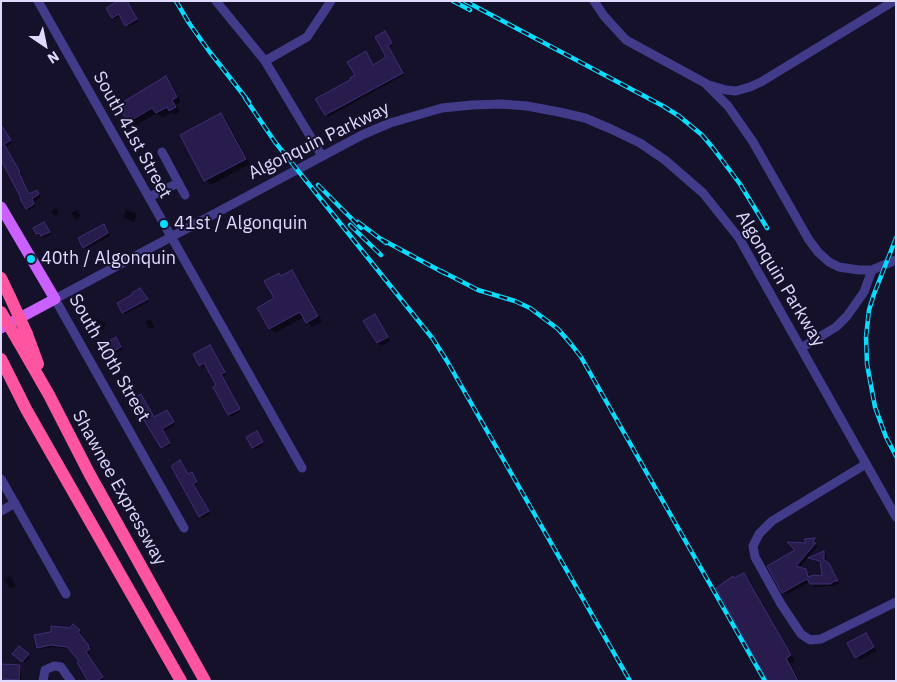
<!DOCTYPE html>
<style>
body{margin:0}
#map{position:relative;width:897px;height:682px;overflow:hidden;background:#16112b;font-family:"IBM Plex Sans",sans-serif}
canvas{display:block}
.frame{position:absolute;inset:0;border:2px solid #e0daff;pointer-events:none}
.north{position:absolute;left:20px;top:20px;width:50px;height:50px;-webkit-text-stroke:4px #16112b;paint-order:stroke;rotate:146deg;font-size:14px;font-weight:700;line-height:20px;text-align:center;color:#e0daff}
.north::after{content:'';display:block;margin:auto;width:18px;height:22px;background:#e0daff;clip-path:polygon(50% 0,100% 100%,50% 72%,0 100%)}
</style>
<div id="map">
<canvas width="897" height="682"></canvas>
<div class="frame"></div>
<div class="north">N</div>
</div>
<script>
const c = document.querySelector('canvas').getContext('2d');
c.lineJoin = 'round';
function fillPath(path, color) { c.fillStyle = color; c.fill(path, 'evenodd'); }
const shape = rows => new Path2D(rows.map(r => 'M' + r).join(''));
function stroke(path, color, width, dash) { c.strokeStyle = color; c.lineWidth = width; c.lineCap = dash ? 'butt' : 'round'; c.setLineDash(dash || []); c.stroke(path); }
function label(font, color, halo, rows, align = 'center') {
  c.font = font + ' "IBM Plex Sans",sans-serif'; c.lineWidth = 4; c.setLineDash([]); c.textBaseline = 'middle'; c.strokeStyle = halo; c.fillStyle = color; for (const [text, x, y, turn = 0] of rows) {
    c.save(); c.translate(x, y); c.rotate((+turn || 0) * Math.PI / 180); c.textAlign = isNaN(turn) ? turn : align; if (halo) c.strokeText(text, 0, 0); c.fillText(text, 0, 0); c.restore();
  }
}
fillPath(shape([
 [127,1,138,22,128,27,121,15,115,19,113,17],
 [387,35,393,46,389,48,404,75,328,117,317,99,351,81,356,76,368,55,374,66,388,57],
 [165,78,171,83,181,102,176,105,180,112,175,115,172,112,162,118,157,113,134,126,129,121],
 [221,114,226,119,250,164,211,185,205,180],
 [1,135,7,135,12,143,6,147,22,175,20,176,30,195,39,193,41,197,33,202,36,206,29,210,24,205,23,199,14,183],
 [56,208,59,213,54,216,51,211],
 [126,209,137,214,134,222,123,217],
 [77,210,81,217,76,220,71,213],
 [46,226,51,234,44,238,37,233],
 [106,228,110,236,86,249,84,247],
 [55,247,66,252,63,260,52,256],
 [292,272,297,277,322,321,312,327,304,317,275,333,270,328,276,299,282,277],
 [142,292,149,302,125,314,123,312],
 [375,316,390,341,381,346,375,340,364,321],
 [95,318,106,323,103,331,92,326],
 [150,319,155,327,150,329,145,322],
 [118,341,123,349,110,356,108,354],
 [210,346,226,375,223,377,241,411,231,417,215,387,218,386,207,365,203,367,200,365],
 [143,397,155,418,169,414,175,425,164,431,171,445,164,449],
 [259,435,264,444,255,450,253,447],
 [180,462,189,475,194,476,198,484,194,486,210,514,202,518,200,516],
 [806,540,815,540,817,542,816,545,818,546,799,568,805,570,808,583,786,595,769,567,807,544],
 [824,553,826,555,826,563,832,567,840,583,834,586,814,587,811,584,808,573,810,578,823,577,822,562,810,559],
 [744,574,749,579,795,661,790,664,800,681,770,681,734,580],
 [10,576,16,586,10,589,4,579],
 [73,626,81,633,80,635,90,648,89,650,91,652,87,655,104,680,102,681,89,681,80,661,70,649,54,647,40,649,38,647,71,629],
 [865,634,877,651,860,660,856,657],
 [19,648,30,657,25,663,14,653],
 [19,666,21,668,21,681,8,681,14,677]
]), '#0007');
const building = shape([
 [118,1,127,1,137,19,125,26,119,14,112,18,106,8,118,1],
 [385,31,392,43,388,46,403,73,325,115,315,99,350,80,350,78,355,75,347,62,356,57,366,51,373,65,386,57,375,37,385,31],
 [166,76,177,97,172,100,176,107,169,111,167,107,156,113,152,108,128,122,118,105,166,76],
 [221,113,246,159,204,181,180,135,221,113],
 [1,125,11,140,4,144,20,172,19,173,26,188,29,194,37,190,39,194,32,199,34,204,26,209,20,199,21,198,1,160,1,125],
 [44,222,50,232,41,236,39,233,36,234,33,228,44,222],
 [104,224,108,233,83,248,78,238,104,224],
 [292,270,318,316,306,323,300,312,269,329,257,308,274,298,264,281,279,273,281,276,292,270],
 [140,288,148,299,122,313,117,303,133,294,132,293,140,288],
 [375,314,388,337,377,343,363,321,375,314],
 [116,337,121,347,107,355,102,345,116,337],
 [210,345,225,372,221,374,240,409,228,415,213,387,216,385,204,363,199,366,193,354,210,345],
 [141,394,154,417,167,410,174,422,162,429,170,443,161,448,133,402,132,399,141,394],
 [257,431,263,442,252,448,246,437,257,431],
 [180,460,188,474,192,472,197,482,193,484,209,511,199,517,171,466,180,460],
 [815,538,813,543,816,543,796,566,806,569,808,577,814,575,822,576,820,561,808,558,824,551,824,560,829,563,838,581,834,581,831,584,810,584,807,579,782,593,767,566,795,550,787,542,806,543,804,539,815,538],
 [744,573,791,655,786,658,798,681,768,681,716,588,733,576,734,578,744,573],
 [73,624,80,630,78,632,89,646,88,647,90,649,86,652,103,677,96,681,88,681,77,662,79,661,67,647,51,645,37,648,34,635,51,632,51,626,70,628,73,624],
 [866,633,874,647,855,658,847,643,866,633],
 [19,646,29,654,22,662,12,654,19,646],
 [1,664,20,665,19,680,1,679,1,664]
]);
fillPath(building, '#281c4c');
stroke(building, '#402e78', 1);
stroke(shape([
 [38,1,302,468],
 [216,1,265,61],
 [594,1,604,16,626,40,705,83,728,106,753,142,809,240,818,252,829,262,839,267,859,270,872,270,896,260],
 [709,85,726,90,736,91,750,87,761,82,894,1],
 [162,152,185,195],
 [322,156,265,61,307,37,331,1],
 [149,197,178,183],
 [801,348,836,327,847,316,864,292,872,270],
 [866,464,772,521,759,534,753,546,755,557,781,604,801,634,810,640,821,639,896,602],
 [1,479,66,594],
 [1,511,15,503],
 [184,528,55,299,362,135,390,123,442,108,472,105,501,104,527,106,559,112,585,118,611,129,640,143,665,160,703,193,739,238,896,517],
 [43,681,45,670,54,666,61,667,71,681]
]), '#413b8a', 9);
stroke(shape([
 [1,207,55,299,1,328]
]), '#ca61ff', 11);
stroke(shape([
 [1,278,10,297],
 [27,334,38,364],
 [18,341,49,395,89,473,205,681],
 [1,359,26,409,181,681]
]), '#ff55a1', 12);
const rail = shape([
 [176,1,189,23,209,51,249,102],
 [453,1,470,10],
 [465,1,663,106,679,116,702,135,713,148,740,184,767,228],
 [245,98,275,142,433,339,447,361,630,681],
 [318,185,361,228],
 [358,222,386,243],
 [350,225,381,255],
 [896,238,874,294,869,310,866,337,867,364,875,407,886,437,896,456],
 [381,239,446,274],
 [441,271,478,290,515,301,530,308,558,329,571,344,581,357,765,681]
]);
stroke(rail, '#06ddff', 4.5);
stroke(rail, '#16112b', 2.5, [8]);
stroke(shape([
 [10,297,27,334],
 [1,312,18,341]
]), '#ff55a1', 12);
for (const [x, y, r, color] of [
 [164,224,5,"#06ddff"],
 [31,259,5,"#06ddff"]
]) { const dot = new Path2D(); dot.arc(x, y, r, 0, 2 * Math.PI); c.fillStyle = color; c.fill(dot); stroke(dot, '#16112b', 2); }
label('18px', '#e0daff', '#16112b', [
 ["South 41st Street",132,135,61],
 ["Algonquin Parkway",319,141,-26],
 ["Algonquin Parkway",780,279,59],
 ["South 40th Street",109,358,60],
 ["Shawnee Expressway",119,488,61]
]);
label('18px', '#e0daff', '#16112b', [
 ["41st / Algonquin",174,224],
 ["40th / Algonquin",41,259]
], 'left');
</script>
